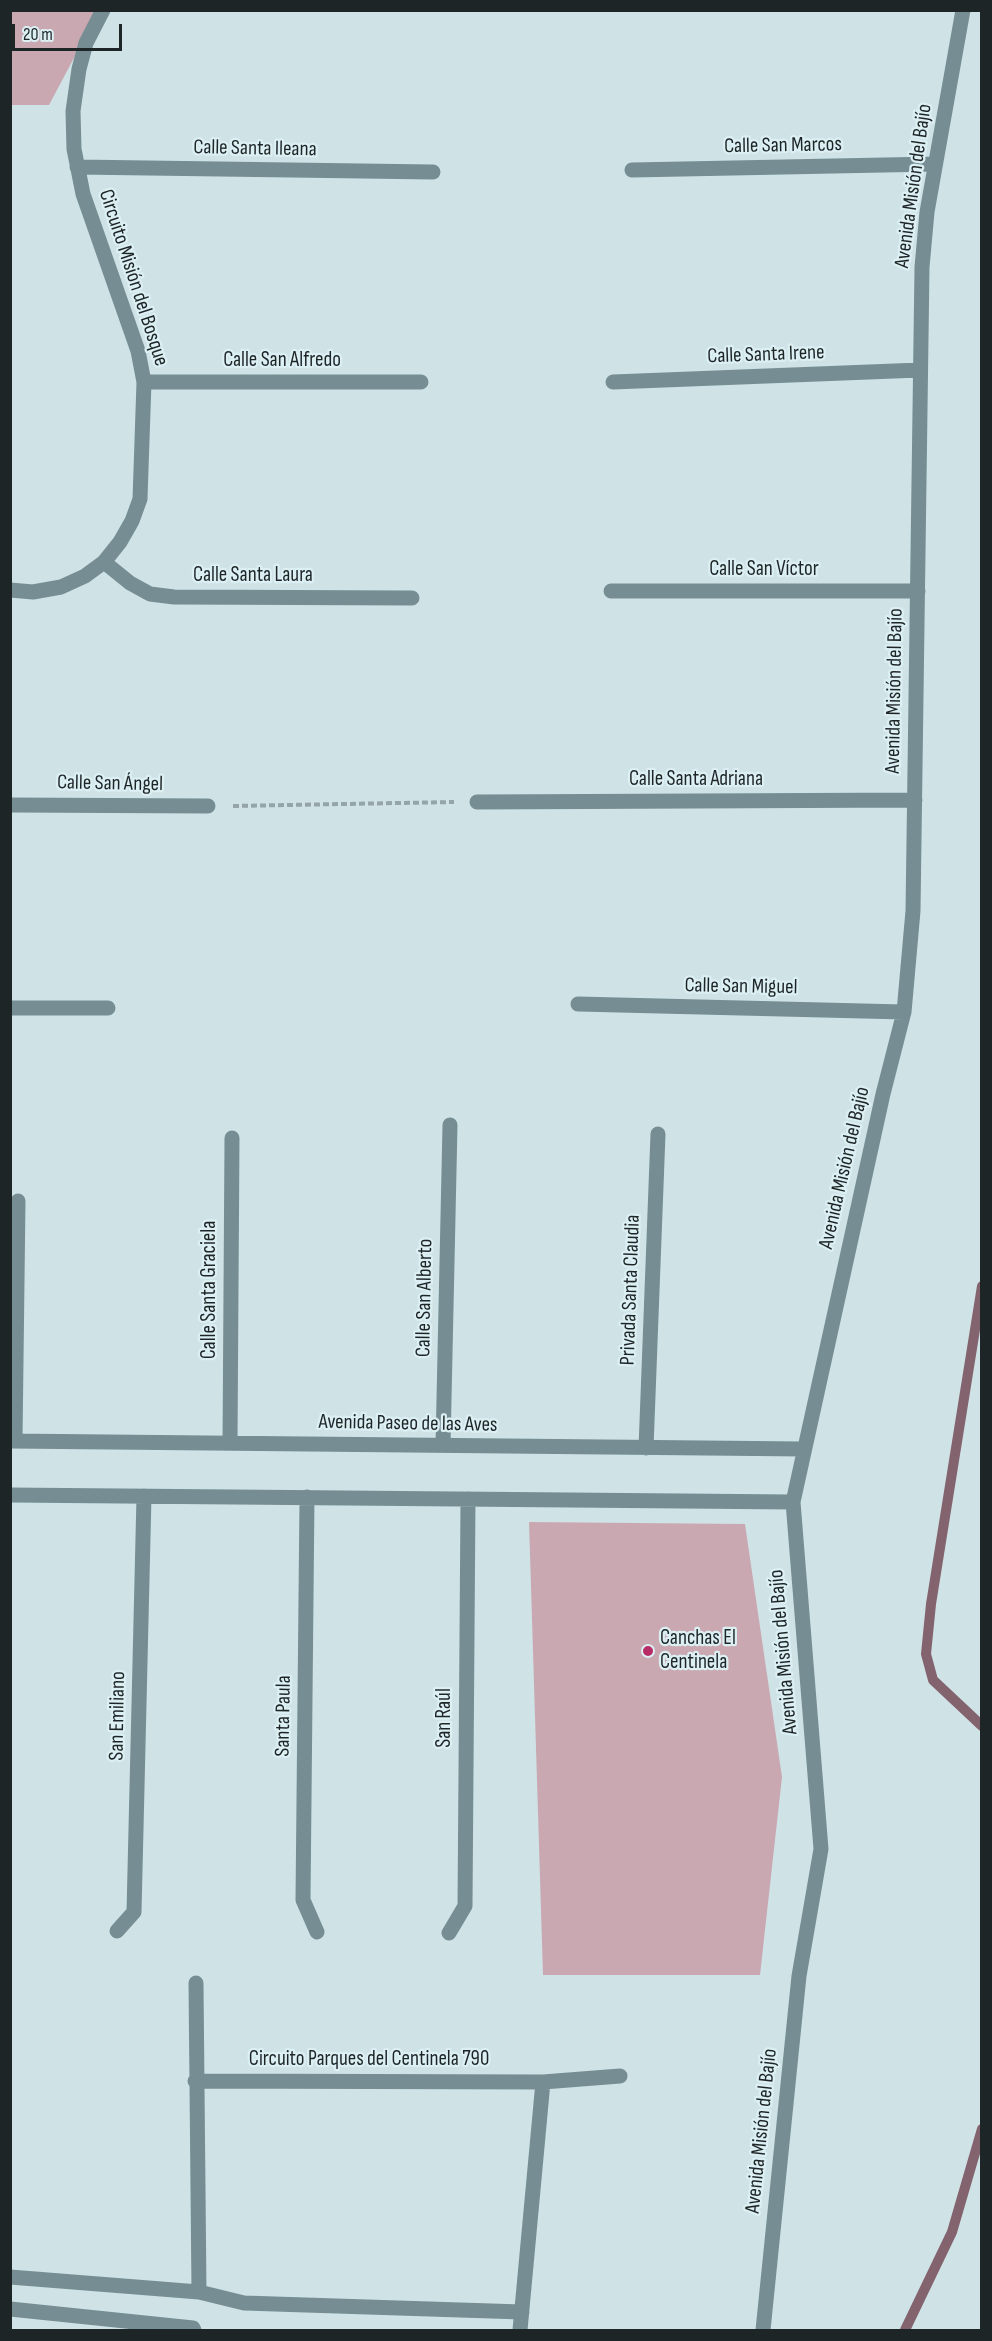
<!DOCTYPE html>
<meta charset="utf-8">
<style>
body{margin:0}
#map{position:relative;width:992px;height:2341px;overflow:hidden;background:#cfe3e7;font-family:"Sofia Sans Condensed",sans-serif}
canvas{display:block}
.frame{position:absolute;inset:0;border:12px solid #1e2527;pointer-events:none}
.scale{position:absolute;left:12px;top:24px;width:110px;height:27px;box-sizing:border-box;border:3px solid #1e2527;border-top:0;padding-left:8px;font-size:18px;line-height:21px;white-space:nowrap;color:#1e2527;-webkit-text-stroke:4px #dcf0f4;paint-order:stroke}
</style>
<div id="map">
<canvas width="992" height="2341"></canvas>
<div class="frame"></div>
<div class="scale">20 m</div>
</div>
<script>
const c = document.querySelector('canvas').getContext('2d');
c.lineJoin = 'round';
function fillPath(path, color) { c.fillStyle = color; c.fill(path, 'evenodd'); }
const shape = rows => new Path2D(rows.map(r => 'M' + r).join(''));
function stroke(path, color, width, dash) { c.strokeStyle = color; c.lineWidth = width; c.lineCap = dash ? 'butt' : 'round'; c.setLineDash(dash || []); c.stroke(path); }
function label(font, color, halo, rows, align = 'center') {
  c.font = font + ' "Sofia Sans Condensed",sans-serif'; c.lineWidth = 4.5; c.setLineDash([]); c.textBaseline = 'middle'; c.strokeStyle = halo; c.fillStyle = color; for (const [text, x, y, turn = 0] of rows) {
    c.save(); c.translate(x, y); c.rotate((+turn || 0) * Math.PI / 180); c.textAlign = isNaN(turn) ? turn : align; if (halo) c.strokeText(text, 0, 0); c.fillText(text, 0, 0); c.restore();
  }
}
fillPath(shape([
 [10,11,99,11,49,105,11,105],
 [529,1522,745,1524,782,1777,760,1975,543,1975]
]), '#caa8b1');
stroke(shape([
 [982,1286,931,1604,926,1654,933,1680,982,1726],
 [905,2330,952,2232,982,2129]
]), '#83636e', 10);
stroke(shape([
 [233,806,454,802]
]), '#94a4a7', 4, [6, 3]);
stroke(shape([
 [77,167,433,172],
 [632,170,935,164],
 [144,382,421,382],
 [613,382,920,370],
 [104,562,130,583,150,594,174,597,412,598],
 [10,590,33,592,61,587,85,576,104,562,120,542,132,521,140,499,144,382,138,351,83,194,74,149,73,111,79,69,86,43,103,10],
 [611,591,918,591],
 [477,802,915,800],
 [10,805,208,806],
 [578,1004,904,1012],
 [10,1008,108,1008],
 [10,1441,804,1449],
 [15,1441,18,1201],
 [230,1443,232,1138],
 [443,1445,450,1125],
 [646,1448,658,1134],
 [10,1495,793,1502],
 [307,1497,303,1900,317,1932],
 [117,1931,134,1912,144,1496],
 [449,1933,465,1906,468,1499],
 [196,1983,199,2292],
 [195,2081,543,2082,620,2076],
 [10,2277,199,2292,244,2303,522,2312],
 [10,2309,193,2328,194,2330],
 [520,2330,543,2082],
 [763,2330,799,1976,821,1849,793,1502,883,1094,904,1012,913,911,922,267,927,212,963,10]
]), '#768e93', 15);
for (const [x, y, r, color] of [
 [648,1651,6,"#b72c66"]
]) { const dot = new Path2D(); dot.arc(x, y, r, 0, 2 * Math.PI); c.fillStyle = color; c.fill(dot); stroke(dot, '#dcf0f4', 2); }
label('21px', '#1e2527', '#dcf0f4', [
 ["Calle San Marcos",783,146,-1],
 ["Calle Santa Ileana",255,149,1],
 ["Avenida Misión del Bajío",914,186,-82],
 ["Circuito Misión del Bosque",133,278,72],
 ["Calle Santa Irene",766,355,-2],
 ["Calle San Alfredo",282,361],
 ["Calle San Víctor",764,570],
 ["Calle Santa Laura",253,576],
 ["Avenida Misión del Bajío",895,691,-89],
 ["Calle Santa Adriana",696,780],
 ["Calle San Ángel",110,784,1],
 ["Calle San Miguel",741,987,1],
 ["Avenida Misión del Bajío",845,1168,-77],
 ["Calle Santa Graciela",210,1290,-90],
 ["Privada Santa Claudia",631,1290,-88],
 ["Calle San Alberto",425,1298,-89],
 ["Avenida Paseo de las Aves",408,1424,1],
 ["Avenida Misión del Bajío",784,1652,-95],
 ["San Emiliano",118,1716,-89],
 ["Santa Paula",284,1716,-89],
 ["San Raúl",445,1718,-90],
 ["Circuito Parques del Centinela 790",369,2060],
 ["Avenida Misión del Bajío",762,2131,-84]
]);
label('21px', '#1e2527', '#dcf0f4', [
 ["Canchas El",660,1639],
 ["Centinela",660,1663]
], 'left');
</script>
